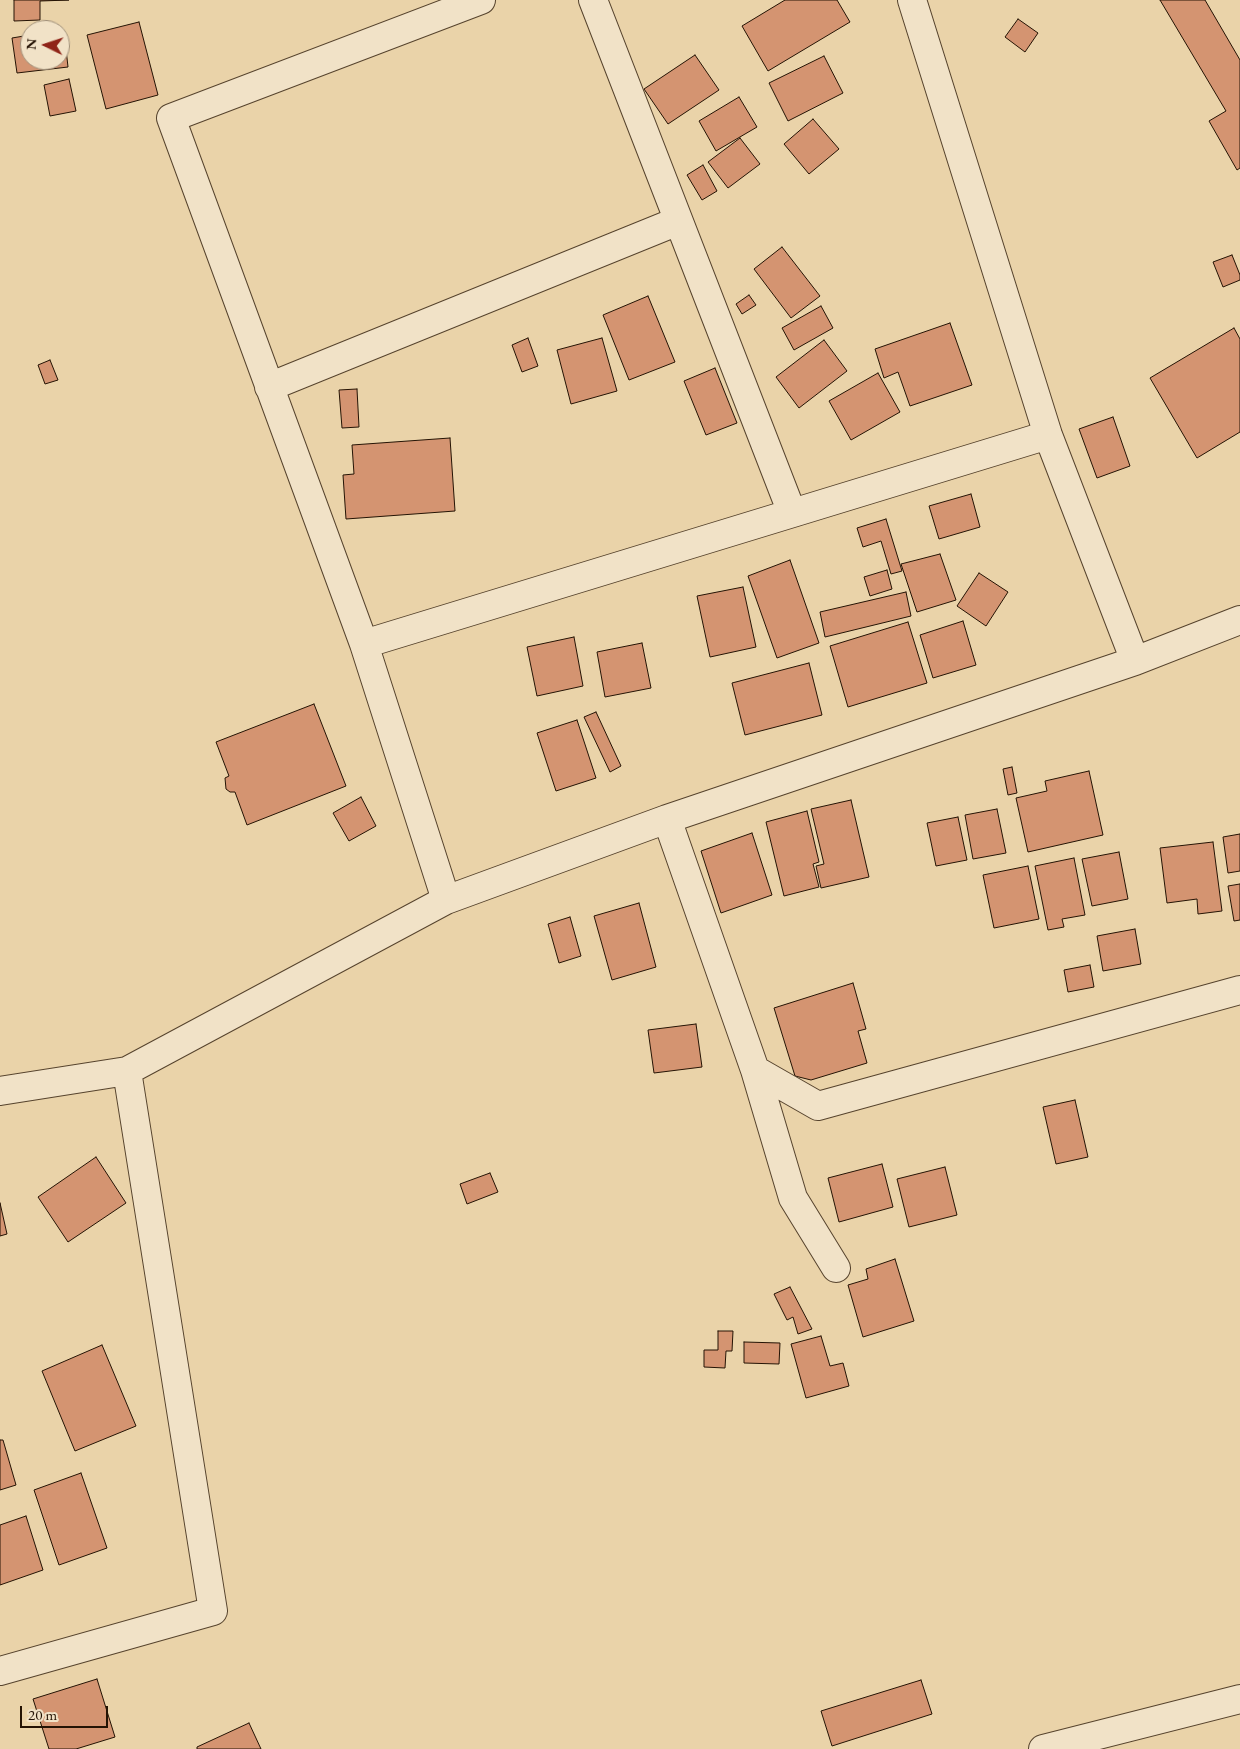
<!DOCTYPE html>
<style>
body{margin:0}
#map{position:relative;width:1240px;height:1749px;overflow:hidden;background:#ead3a9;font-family:"EB Garamond",serif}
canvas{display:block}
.north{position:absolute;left:20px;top:20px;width:50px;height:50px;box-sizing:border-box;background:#f1e2c7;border:1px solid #9f8f79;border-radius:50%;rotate:274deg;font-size:14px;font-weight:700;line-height:20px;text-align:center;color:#241304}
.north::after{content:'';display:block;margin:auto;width:18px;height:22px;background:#8f2418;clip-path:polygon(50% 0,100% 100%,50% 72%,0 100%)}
.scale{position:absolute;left:20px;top:1706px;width:88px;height:22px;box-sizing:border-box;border:2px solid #241304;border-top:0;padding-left:6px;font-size:15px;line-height:18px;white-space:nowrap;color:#241304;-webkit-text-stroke:4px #f1e2c7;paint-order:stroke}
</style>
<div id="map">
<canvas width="1240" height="1749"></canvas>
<div class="north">N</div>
<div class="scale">20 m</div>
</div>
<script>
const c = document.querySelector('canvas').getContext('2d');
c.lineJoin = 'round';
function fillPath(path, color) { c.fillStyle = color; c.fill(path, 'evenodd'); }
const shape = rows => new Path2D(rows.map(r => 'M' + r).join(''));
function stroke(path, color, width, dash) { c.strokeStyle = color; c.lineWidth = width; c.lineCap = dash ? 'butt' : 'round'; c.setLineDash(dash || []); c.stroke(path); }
const building = shape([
 [14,0,69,0,40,1,40,20,14,21,14,0],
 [785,0,837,0,850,22,768,71,742,26,785,0],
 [1160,0,1205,0,1240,60,1240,168,1237,170,1209,121,1226,111,1160,0],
 [1018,19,1038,33,1025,52,1005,37,1018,19],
 [139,22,158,95,106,109,87,35,139,22],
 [60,31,64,31,68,67,17,73,12,38,30,35,30,60,60,60,60,31],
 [695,55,719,90,668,124,644,89,695,55],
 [824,56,843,93,788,121,769,83,824,56],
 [69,79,76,111,50,116,44,85,69,79],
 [739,97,757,127,716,151,699,121,739,97],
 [813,119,839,149,809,174,784,144,813,119],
 [740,138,760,164,728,188,708,162,740,138],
 [703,165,717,191,702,200,687,175,703,165],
 [782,247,820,296,791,318,754,269,782,247],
 [1232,255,1240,275,1240,280,1223,287,1213,262,1232,255],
 [749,295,756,305,742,314,736,304,749,295],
 [648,296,675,362,629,380,603,315,648,296],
 [821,306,833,328,794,350,782,328,821,306],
 [950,323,972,385,910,406,898,372,884,378,875,349,950,323],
 [1234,328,1240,339,1240,432,1197,458,1150,378,1234,328],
 [528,338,538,366,522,372,512,345,528,338],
 [602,338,617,391,571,404,557,350,602,338],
 [824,340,847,371,799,408,776,377,824,340],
 [50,360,58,380,45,384,38,365,50,360],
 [715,368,737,423,706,435,684,381,715,368],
 [878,373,900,412,851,440,829,401,878,373],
 [357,389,359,427,342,428,339,390,357,389],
 [1113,417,1130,466,1097,478,1079,429,1113,417],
 [450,438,455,511,346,519,343,475,354,474,352,445,450,438],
 [971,494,980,527,939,539,929,506,971,494],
 [886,519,902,571,891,574,881,541,863,547,857,528,886,519],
 [940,554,956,600,917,612,901,564,940,554],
 [790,560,819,643,777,658,748,576,790,560],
 [887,570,892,589,870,596,864,577,887,570],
 [979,573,1008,592,986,626,957,606,979,573],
 [743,587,756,647,710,657,697,596,743,587],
 [906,592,911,616,825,637,820,612,906,592],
 [963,621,976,665,933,678,920,635,963,621],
 [908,622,927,683,848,707,830,646,908,622],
 [574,637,583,686,537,696,527,647,574,637],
 [642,643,651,688,605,697,597,652,642,643],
 [809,663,822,715,745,735,732,683,809,663],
 [314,704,346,786,247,825,235,792,230,792,226,789,225,778,229,776,216,742,314,704],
 [596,712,621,766,610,772,584,717,596,712],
 [577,720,596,778,556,791,537,733,577,720],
 [1012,767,1017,793,1008,795,1003,769,1012,767],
 [1089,771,1103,835,1028,852,1016,798,1047,791,1045,781,1089,771],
 [361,797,376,826,349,841,333,813,361,797],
 [851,800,869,877,821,888,816,866,824,864,811,809,851,800],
 [997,809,1006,853,973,859,965,815,997,809],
 [807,811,819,862,813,864,819,887,784,896,766,822,807,811],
 [958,817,967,860,936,866,927,823,958,817],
 [752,833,772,895,721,913,701,851,752,833],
 [1240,834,1240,871,1228,873,1223,837,1240,834],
 [1213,842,1222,911,1198,914,1197,899,1167,903,1160,848,1213,842],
 [1119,852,1128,899,1092,906,1082,859,1119,852],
 [1074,858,1085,915,1062,919,1064,927,1048,930,1035,866,1074,858],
 [1028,866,1039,919,994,928,983,875,1028,866],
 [1240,884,1240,920,1234,921,1228,886,1240,884],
 [639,903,656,967,612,980,594,916,639,903],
 [570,917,581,956,559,963,548,924,570,917],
 [1135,929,1141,964,1103,971,1097,936,1135,929],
 [1090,965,1094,987,1068,992,1064,970,1090,965],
 [853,983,866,1029,858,1031,867,1063,811,1080,795,1076,774,1008,853,983],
 [696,1024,702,1067,654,1073,648,1030,696,1024],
 [1075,1100,1088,1157,1056,1164,1043,1107,1075,1100],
 [96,1157,126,1203,68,1242,38,1197,96,1157],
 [882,1164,893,1207,839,1222,828,1178,882,1164],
 [945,1167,957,1215,909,1227,897,1179,945,1167],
 [490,1173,498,1192,467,1204,460,1184,490,1173],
 [0,1203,7,1234,0,1236,0,1203],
 [895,1259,914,1321,863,1337,848,1285,868,1279,866,1269,895,1259],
 [790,1287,812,1329,798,1334,793,1317,787,1320,774,1294,790,1287],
 [718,1331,733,1331,732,1351,726,1351,725,1368,704,1367,704,1350,718,1350,718,1331],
 [821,1336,830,1366,843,1363,849,1386,806,1398,791,1344,821,1336],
 [744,1342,780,1343,779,1364,744,1363,744,1342],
 [102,1345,136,1426,75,1451,42,1371,102,1345],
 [0,1440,3,1440,16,1485,0,1490,0,1440],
 [81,1473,107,1548,59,1565,34,1490,81,1473],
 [26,1516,43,1570,0,1585,0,1525,26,1516],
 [97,1679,115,1737,76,1749,49,1749,33,1699,97,1679],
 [921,1680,932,1714,832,1746,821,1711,921,1680],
 [249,1723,261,1749,197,1749,197,1747,249,1723]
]);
fillPath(building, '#d49471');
stroke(building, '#241304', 1);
const minor = shape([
 [593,0,792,513],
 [912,0,1048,435,1135,661],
 [269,387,678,221],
 [364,644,1048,435],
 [667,819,755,1070,818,1106,1240,990],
 [446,900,364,644,171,118,481,0],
 [755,1070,793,1198,836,1268],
 [0,1091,127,1071,446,900,667,819,1135,661,1240,620],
 [0,1671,213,1611,127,1071],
 [1043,1749,1240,1699]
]);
stroke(minor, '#56432d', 30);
stroke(minor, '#f1e2c7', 28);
</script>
